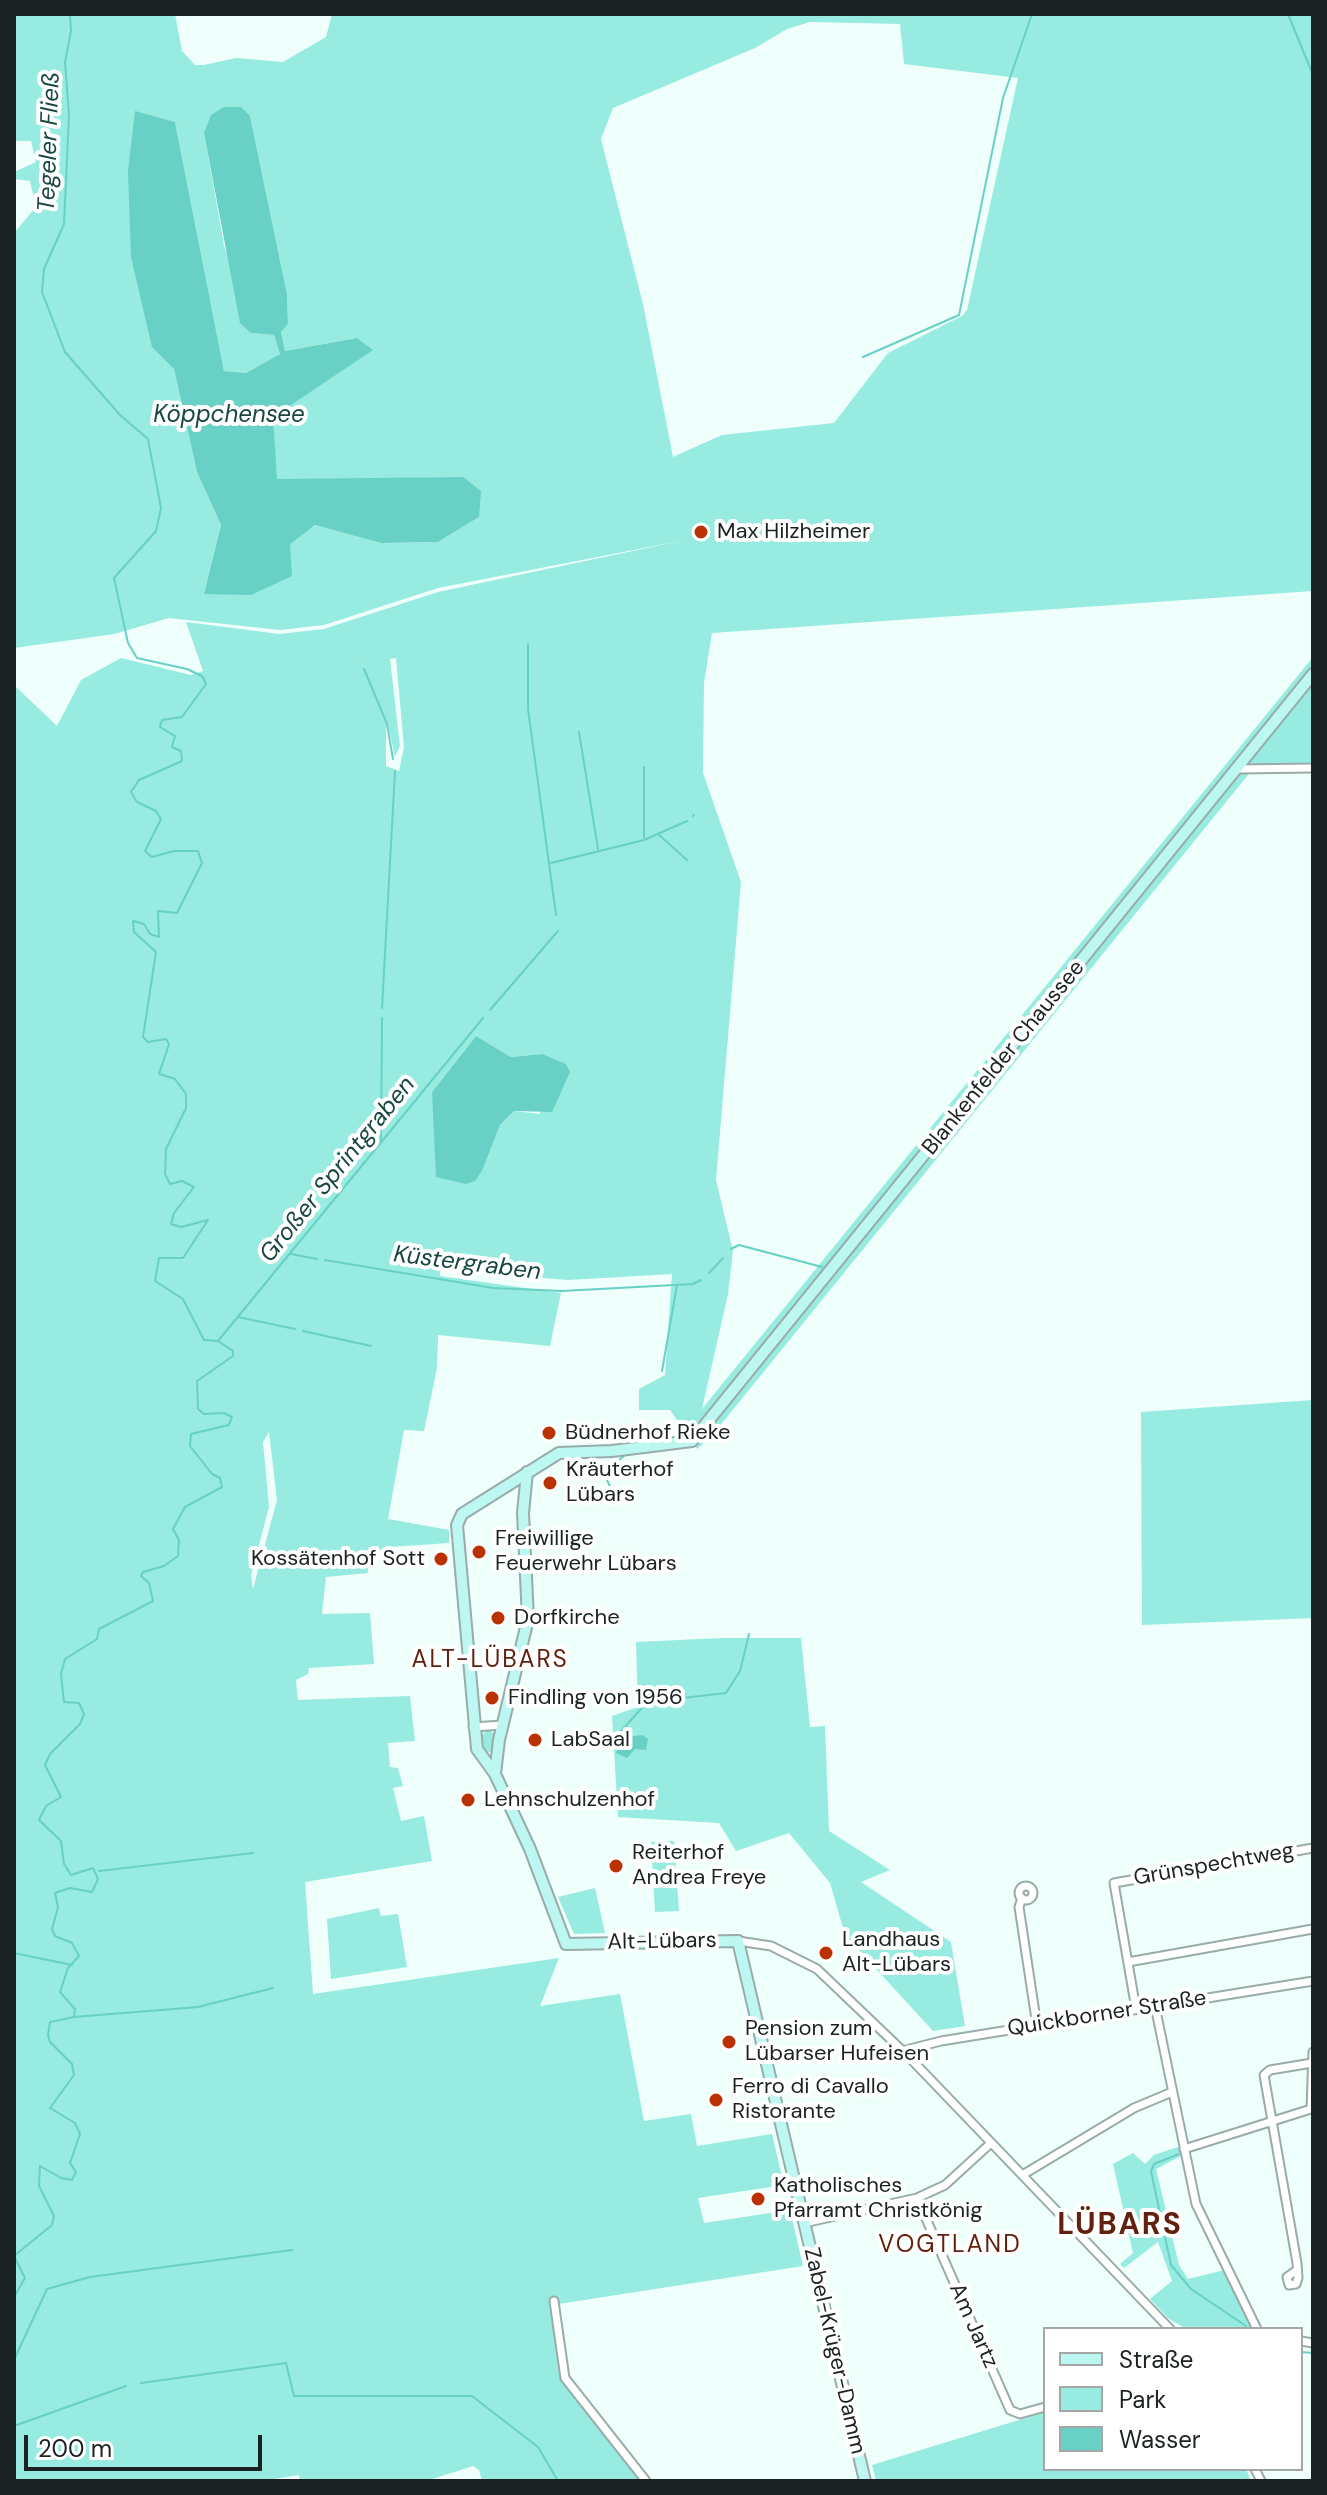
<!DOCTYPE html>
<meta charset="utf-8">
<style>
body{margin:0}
#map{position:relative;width:1327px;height:2495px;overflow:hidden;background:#eefffc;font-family:"DM Sans",sans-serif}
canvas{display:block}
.frame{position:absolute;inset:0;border:16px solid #1b2221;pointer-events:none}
.legend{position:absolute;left:1043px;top:2327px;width:260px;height:144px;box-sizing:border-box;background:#fff;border:2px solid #a4a7a6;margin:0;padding:10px 14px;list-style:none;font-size:24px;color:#1b2221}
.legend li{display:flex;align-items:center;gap:16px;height:40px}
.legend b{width:40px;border:2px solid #a4a7a6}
.scale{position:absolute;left:24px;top:2435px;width:238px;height:36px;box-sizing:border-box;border:4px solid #1b2221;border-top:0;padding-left:10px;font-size:24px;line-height:28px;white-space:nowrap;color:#1b2221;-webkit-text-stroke:6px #fff;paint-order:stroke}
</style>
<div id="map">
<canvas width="1327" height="2495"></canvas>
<div class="frame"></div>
<ul class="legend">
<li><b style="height:10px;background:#bcf7f2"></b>Straße</li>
<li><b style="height:22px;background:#97ebe0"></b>Park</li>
<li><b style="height:22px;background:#68d0c4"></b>Wasser</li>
</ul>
<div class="scale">200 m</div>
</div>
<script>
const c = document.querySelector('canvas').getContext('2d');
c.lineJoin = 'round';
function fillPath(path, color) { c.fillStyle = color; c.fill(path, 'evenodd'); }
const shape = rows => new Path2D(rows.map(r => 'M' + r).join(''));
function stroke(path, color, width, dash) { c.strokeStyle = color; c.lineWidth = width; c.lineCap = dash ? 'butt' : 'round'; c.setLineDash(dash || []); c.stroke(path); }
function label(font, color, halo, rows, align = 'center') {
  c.font = font + ' "DM Sans",sans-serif'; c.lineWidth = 8; c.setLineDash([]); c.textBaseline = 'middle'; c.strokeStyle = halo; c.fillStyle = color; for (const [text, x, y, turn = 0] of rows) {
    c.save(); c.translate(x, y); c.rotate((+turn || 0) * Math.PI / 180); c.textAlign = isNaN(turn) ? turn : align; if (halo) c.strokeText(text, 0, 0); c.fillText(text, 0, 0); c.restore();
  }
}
fillPath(shape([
 [14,14,175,14,182,51,195,65,204,65,236,58,283,62,326,37,332,14,1313,14,1313,591,712,633,704,683,703,773,741,882,716,1180,733,1251,728,1294,702,1409,1313,657,1313,768,1252,770,710,1438,697,1449,670,1410,639,1410,639,1389,665,1375,672,1274,568,1280,440,1270,440,1276,561,1293,550,1346,438,1335,437,1368,424,1431,404,1430,388,1519,449,1530,449,1543,390,1547,367,1554,368,1573,326,1577,322,1614,370,1613,374,1664,309,1668,308,1674,296,1680,298,1700,410,1696,415,1741,388,1743,390,1767,398,1768,403,1786,393,1788,401,1821,424,1816,432,1861,305,1882,313,1994,559,1958,540,2006,620,1994,644,2121,691,2114,697,2146,772,2134,784,2185,698,2198,704,2223,790,2210,803,2266,552,2305,564,2382,641,2481,482,2481,479,2470,473,2466,426,2481,300,2481,299,2475,262,2481,14,2481,14,685,57,726,81,680,121,658,191,675,203,671,186,622,279,634,324,629,438,592,685,540,438,588,324,625,280,630,169,618,114,634,14,648,14,233,36,207,30,181,14,179,14,172,36,162,31,141,14,141],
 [810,22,900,24,904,64,1018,78,967,310,962,316,888,353,834,423,722,435,673,457,643,304,601,139,613,108,755,48,787,29],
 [135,112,175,122,224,371,246,373,280,354,274,335,251,333,224,245,204,133,250,116,287,294,288,324,281,332,285,351,357,338,273,417,276,480,463,477,479,517,438,542,381,543,316,525,204,594,221,525,197,472,174,369],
 [396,658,404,747,399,771,386,766,386,724,360,661,388,724,395,757,400,746,390,659],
 [476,1036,511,1057,542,1054,540,1114,514,1111,500,1125,483,1169,432,1092],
 [269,1432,277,1500,253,1589,251,1575,269,1507,263,1442],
 [1313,1400,1313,1618,1142,1625,1141,1412],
 [722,1638,801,1638,810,1727,825,1726,829,1831,890,1870,861,1882,951,1942,965,2026,933,2031,845,1935,830,1883,789,1833,736,1851,719,1823,618,1817,612,1716,638,1707,636,1642],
 [488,1729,496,1735,493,1750,486,1754,481,1736],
 [674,1841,679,1911,655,1912,651,1842],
 [595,1888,605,1933,574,1934,558,1897],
 [379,1908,381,1916,398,1914,407,1967,331,1979,327,1919],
 [1181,2146,1183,2155,1156,2169,1179,2265,1188,2279,1225,2270,1254,2329,1186,2329,1168,2318,1150,2299,1172,2281,1158,2242,1124,2268,1120,2264,1133,2253,1113,2164,1133,2153,1145,2164,1154,2155],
 [1045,2412,1045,2469,1246,2469,1251,2481,876,2481,872,2465]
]), '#97ebe0');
fillPath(shape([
 [224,107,241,107,250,116,287,294,288,324,281,332,285,351,357,338,373,350,273,417,277,479,463,477,481,491,479,517,438,542,381,543,315,525,290,544,292,576,251,595,204,594,221,525,197,472,174,369,152,347,131,257,128,171,135,111,175,122,224,371,246,373,280,354,274,335,251,333,240,323,204,133,211,115],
 [476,1036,511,1057,542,1054,566,1064,570,1072,552,1112,514,1111,500,1125,483,1169,475,1181,466,1184,436,1177,432,1092],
 [642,1735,648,1739,646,1750,635,1749,627,1758,616,1753,619,1738]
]), '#68d0c4');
stroke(shape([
 [1288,14,1313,75],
 [863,357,959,315,1003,98,1032,14],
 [528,644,528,709,556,915],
 [364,669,387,724,393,759],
 [579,732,598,849],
 [693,816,694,815],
 [658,834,687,860],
 [644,837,644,767],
 [551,863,644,840,687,821],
 [382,1008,395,771],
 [490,1010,558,931],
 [381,1141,382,1018],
 [731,1249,739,1245,822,1267],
 [291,1254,317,1259],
 [325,1260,493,1288,562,1291,693,1284,701,1280],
 [709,1273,723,1258],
 [238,1317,295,1329],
 [303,1331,371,1346],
 [218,1341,483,1018],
 [662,1371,677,1285],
 [618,1504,607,1480,611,1467,625,1455],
 [566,1742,616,1737,647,1702,726,1693,740,1671,749,1634],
 [99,1871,253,1853],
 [14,1953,72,1965],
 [74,2017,198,2007,273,1988],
 [1179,2154,1154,2164,1151,2171,1171,2265,1191,2289,1246,2326],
 [14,2297,25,2278,14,2256,52,2225,54,2216,39,2186,40,2166,61,2178,72,2180,76,2172,70,2163,80,2134,75,2123,50,2108,74,2075,72,2064,50,2042,48,2035,50,2022,74,2017,75,2009,60,1992,68,1968,79,1956,72,1943,55,1936,52,1929,58,1907,55,1893,70,1888,92,1892,98,1879,93,1868,71,1875,64,1864,61,1841,39,1820,46,1806,61,1797,45,1765,50,1754,80,1724,84,1714,79,1703,64,1702,61,1674,65,1659,97,1639,99,1629,153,1601,149,1583,141,1576,143,1572,164,1566,178,1556,179,1540,173,1529,185,1507,222,1487,220,1478,212,1474,190,1446,191,1434,229,1425,232,1417,224,1413,204,1414,198,1409,197,1381,233,1356,233,1351,218,1341,204,1340,183,1299,155,1281,159,1258,183,1258,208,1220,181,1227,171,1224,174,1213,194,1187,182,1181,170,1184,165,1174,166,1149,186,1108,186,1094,175,1079,159,1074,169,1044,166,1039,148,1042,143,1037,156,952,134,932,133,921,144,924,150,934,159,937,158,911,177,913,202,863,198,851,174,851,152,857,145,851,161,819,156,811,137,802,131,792,139,780,182,761,181,751,172,747,175,736,160,727,162,720,182,717,206,684,202,676,187,669,137,658,128,643,114,578,156,531,161,508,148,439,120,415,65,352,42,292,44,269,64,224,69,115,65,62,71,31,70,14],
 [1301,2352,1313,2353],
 [14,2360,47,2289,90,2277,292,2250],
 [141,2383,286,2363,294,2396,472,2396,538,2447,558,2481],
 [14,2426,126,2386]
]), '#68d0c4', 2);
const street = shape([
 [1238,769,1313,768],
 [473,1727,502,1725],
 '1019 1893a7 7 0 1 1 14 0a7 7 0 1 1-14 0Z',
 [1022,1898,1019,1907,1037,2026],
 [738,1941,771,1946,817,1969,907,2055,1170,2329],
 [1128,1962,1313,1929],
 [1155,2006,1196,2204,1257,2329],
 [1136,2009,1114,1883,1313,1848],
 [902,2051,941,2041,1313,1981],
 [1184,2149,1311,2109,1313,2052],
 [1024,2174,1134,2108,1172,2092],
 [917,2198,1010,2410,1020,2414,1045,2407],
 [804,2223,917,2198,945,2185,991,2143],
 [1297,2270,1287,2277,1289,2285,1296,2284,1298,2278,1297,2263,1264,2075,1270,2070,1312,2063],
 [554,2301,565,2378,646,2481],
 [1301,2341,1313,2343],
 [1255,2469,1261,2481]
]);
const secondary = shape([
 [495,1774,499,1740,528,1619,523,1513,527,1472],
 [865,2481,738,1941,566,1944,530,1849,495,1774,477,1749,457,1525,462,1514,559,1453,612,1451,692,1441,1313,674]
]);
stroke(street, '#99aca9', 11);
stroke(secondary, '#99aca9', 14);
stroke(street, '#fff', 7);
stroke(secondary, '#bcf7f2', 10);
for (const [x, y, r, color] of [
 [701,532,8,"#ba3102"],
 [549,1433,8,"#ba3102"],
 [550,1483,8,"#ba3102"],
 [479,1552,8,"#ba3102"],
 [441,1559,8,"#ba3102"],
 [498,1618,8,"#ba3102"],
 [492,1698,8,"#ba3102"],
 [535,1740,8,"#ba3102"],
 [468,1800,8,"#ba3102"],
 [616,1866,8,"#ba3102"],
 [826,1953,8,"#ba3102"],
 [729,2042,8,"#ba3102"],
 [716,2100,8,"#ba3102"],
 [758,2199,8,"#ba3102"]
]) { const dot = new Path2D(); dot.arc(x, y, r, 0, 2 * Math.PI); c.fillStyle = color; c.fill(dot); stroke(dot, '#fff', 3); }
label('22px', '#1b2221', '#fff', [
 ["Max Hilzheimer",717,532],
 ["Büdnerhof Rieke",565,1433],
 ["Kräuterhof",566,1470],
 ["Lübars",566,1495],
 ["Freiwillige",495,1539],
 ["Feuerwehr Lübars",495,1564],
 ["Kossätenhof Sott",425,1559,"right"],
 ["Dorfkirche",514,1618],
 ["Findling von 1956",508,1698],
 ["LabSaal",551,1740],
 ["Lehnschulzenhof",484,1800],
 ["Reiterhof",632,1853],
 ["Andrea Freye",632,1878],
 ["Landhaus",842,1940],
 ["Alt-Lübars",842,1965],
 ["Pension zum",745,2029],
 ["Lübarser Hufeisen",745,2054],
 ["Ferro di Cavallo",732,2087],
 ["Ristorante",732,2112],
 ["Katholisches",774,2186],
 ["Pfarramt Christkönig",774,2211]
], 'left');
label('22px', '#1b2221', '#fff', [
 ["Blankenfelder Chaussee",1004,1058,-51],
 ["Grünspechtweg",1214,1865,-10],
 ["Alt-Lübars",662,1942,-1],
 ["Quickborner Straße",1107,2014,-9],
 ["Am Jartz",973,2326,66],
 ["Zabel-Krüger-Damm",834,2351,77]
]);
label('italic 24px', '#184742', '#fff', [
 ["Tegeler Fließ",50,142,-88],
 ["Köppchensee",229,416],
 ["Großer Sprintgraben",338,1170,-51],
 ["Küstergraben",467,1264,7]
]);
c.letterSpacing = '2px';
label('24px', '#62200e', '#fff', [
 ["ALT-LÜBARS",490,1661],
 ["VOGTLAND",950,2246]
]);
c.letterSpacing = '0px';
c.letterSpacing = '2px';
label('bold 30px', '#62200e', '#fff', [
 ["LÜBARS",1120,2226]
]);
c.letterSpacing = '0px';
</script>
